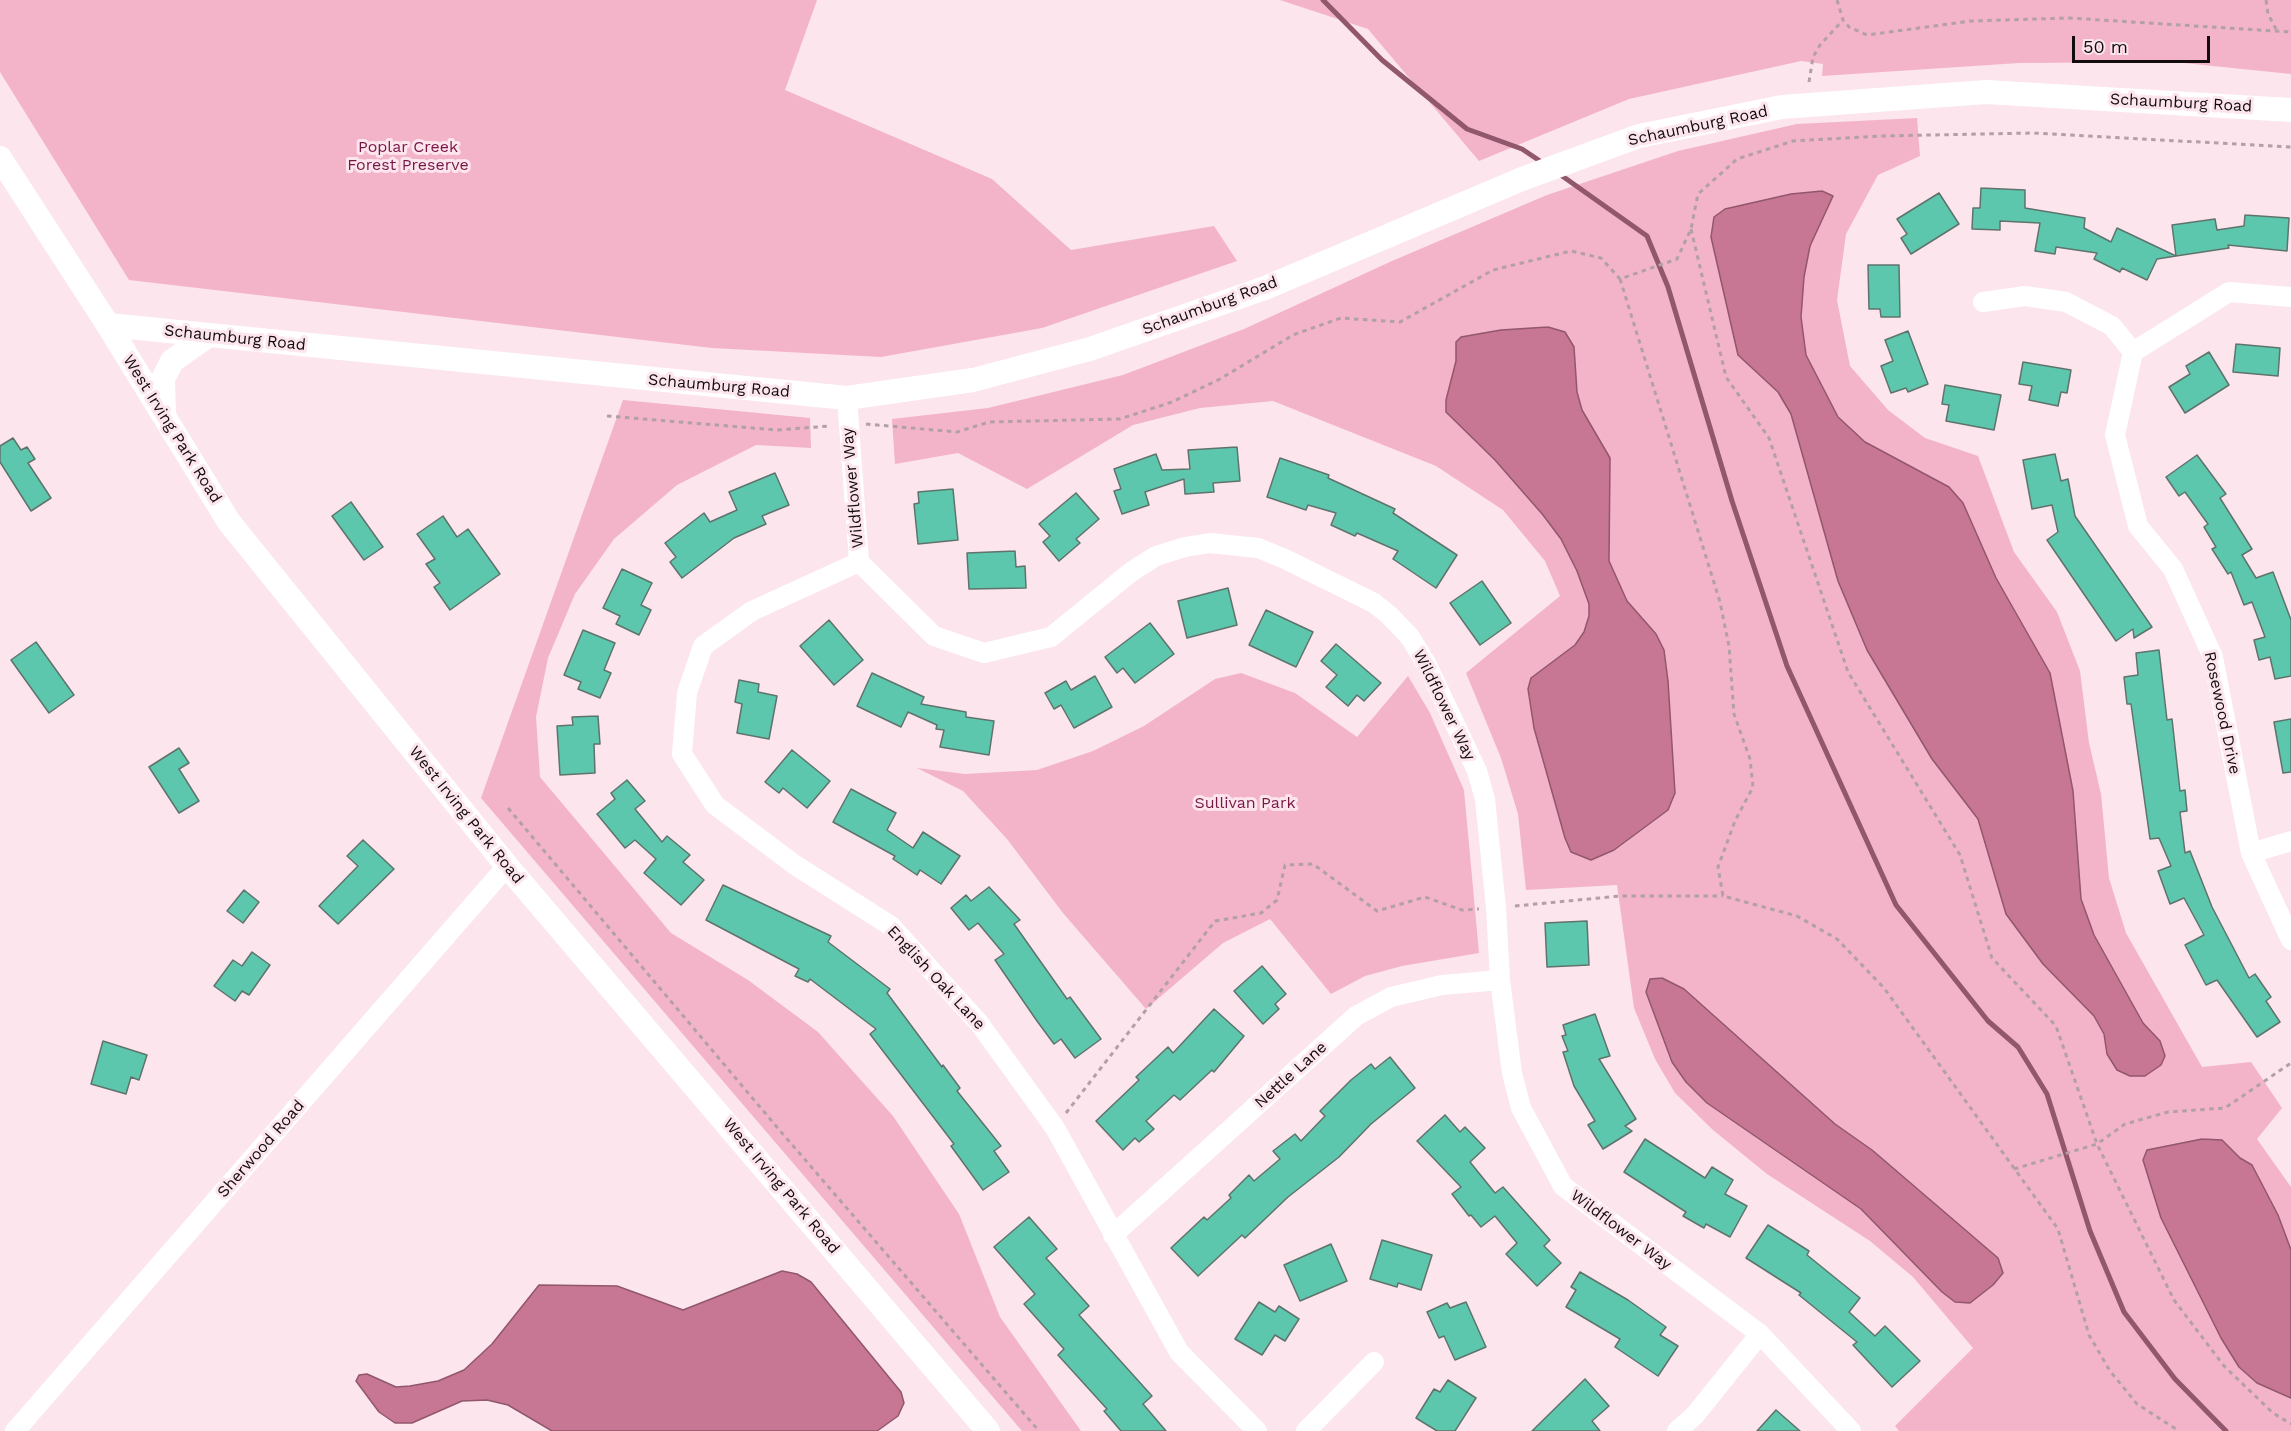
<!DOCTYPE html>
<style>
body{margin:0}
#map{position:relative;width:2291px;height:1431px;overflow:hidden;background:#fce5ec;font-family:"Work Sans",sans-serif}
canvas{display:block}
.scale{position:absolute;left:2072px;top:36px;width:138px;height:27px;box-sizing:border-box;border:3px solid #130c0e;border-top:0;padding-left:8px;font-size:18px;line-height:21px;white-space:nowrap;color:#130c0e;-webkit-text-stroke:4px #fce5ec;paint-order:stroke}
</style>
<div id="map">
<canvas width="2291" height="1431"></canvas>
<div class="scale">50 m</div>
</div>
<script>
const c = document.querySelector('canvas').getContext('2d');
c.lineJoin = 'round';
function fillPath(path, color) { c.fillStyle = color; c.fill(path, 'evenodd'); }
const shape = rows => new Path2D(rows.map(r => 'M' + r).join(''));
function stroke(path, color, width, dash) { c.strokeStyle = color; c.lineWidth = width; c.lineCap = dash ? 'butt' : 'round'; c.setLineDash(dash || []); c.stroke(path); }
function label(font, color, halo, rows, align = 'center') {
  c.font = font + ' "Work Sans",sans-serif'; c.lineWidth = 6; c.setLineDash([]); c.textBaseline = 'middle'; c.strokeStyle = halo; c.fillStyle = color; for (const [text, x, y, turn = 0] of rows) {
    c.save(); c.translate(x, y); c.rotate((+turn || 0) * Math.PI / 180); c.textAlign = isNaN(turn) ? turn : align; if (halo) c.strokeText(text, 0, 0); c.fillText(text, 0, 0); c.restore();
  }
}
fillPath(shape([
 [0,0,817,0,785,90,992,179,1071,250,1214,226,1237,261,1042,328,881,357,712,348,129,280,0,72],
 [1280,0,2291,0,2291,74,2174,62,2019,63,1822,76,1823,64,1801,61,1629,99,1479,161,1368,29],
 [1917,118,1920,156,1878,175,1846,234,1837,300,1850,366,1888,410,1925,438,1978,456,2014,552,2057,612,2080,671,2089,743,2101,794,2109,878,2126,933,2202,1067,2251,1062,2282,1108,2257,1139,2291,1187,2291,1431,1899,1431,1895,1426,1973,1348,1913,1277,1870,1241,1767,1174,1713,1130,1675,1093,1655,1059,1634,1008,1617,885,1526,890,1518,814,1501,758,1466,673,1560,596,1545,561,1503,510,1436,466,1273,401,1200,408,1133,425,1027,489,958,453,895,464,892,419,988,408,1123,375,1244,329,1392,261,1547,195,1678,151,1797,124],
 [623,400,810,418,811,448,756,445,677,485,614,539,575,594,548,658,536,717,540,777,671,933,748,980,818,1032,893,1116,959,1214,1000,1317,1081,1431,1022,1431,481,798],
 [1241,673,1295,693,1357,737,1408,676,1430,713,1464,790,1479,953,1402,966,1365,976,1331,994,1270,919,1223,943,1146,1009,1063,913,1007,839,963,791,917,768,965,774,1037,770,1093,751,1144,726,1215,679]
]), '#f3b4c9');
const water = shape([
 [1822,191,1833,196,1810,246,1804,277,1801,317,1806,355,1838,417,1865,442,1949,487,1963,503,1996,578,2050,673,2073,791,2081,899,2094,935,2143,1023,2160,1041,2165,1056,2161,1065,2145,1076,2130,1076,2117,1070,2107,1054,2104,1034,2094,1016,2043,964,2006,914,1978,819,1932,759,1867,650,1838,581,1791,414,1778,392,1738,355,1711,237,1714,217,1725,209,1791,194,1822,191],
 [1548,327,1565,332,1574,347,1577,392,1582,410,1610,458,1609,561,1627,601,1656,634,1664,650,1668,681,1675,793,1668,810,1614,850,1591,860,1571,852,1565,838,1534,728,1528,689,1531,678,1575,645,1584,632,1589,616,1589,604,1577,571,1561,539,1543,515,1495,460,1446,412,1446,400,1456,361,1456,342,1461,337,1501,330,1548,327],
 [1662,978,1684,989,1835,1124,1872,1150,1998,1258,2003,1273,1993,1285,1970,1303,1955,1302,1942,1292,1861,1209,1707,1103,1686,1082,1672,1062,1646,992,1650,979,1662,978],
 [2202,1139,2222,1140,2240,1158,2252,1165,2278,1215,2291,1250,2291,1398,2257,1383,2239,1367,2221,1338,2161,1218,2143,1160,2147,1150,2202,1139],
 [782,1271,797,1274,811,1282,901,1392,904,1403,898,1416,877,1431,552,1431,508,1405,487,1400,462,1401,412,1423,395,1423,379,1412,356,1381,359,1375,367,1374,396,1387,410,1386,438,1381,464,1370,492,1344,539,1285,617,1286,683,1310,782,1271]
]);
fillPath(water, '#c77794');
stroke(water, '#91576c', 1.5);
stroke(shape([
 [1323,0,1382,60,1467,129,1522,149,1543,163],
 [1558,173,1647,236,1668,287,1732,501,1787,666,1896,905,1988,1021,2018,1047,2047,1094,2090,1231,2124,1312,2175,1379,2226,1431]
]), '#91576c', 5);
const building = shape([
 [1981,188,2025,190,2025,208,2085,218,2084,228,2111,242,2117,228,2176,256,2157,259,2147,280,2122,268,2120,272,2094,259,2097,253,2056,247,2055,254,2035,251,2040,223,2000,221,2000,230,1972,229,1973,208,1980,208,1981,188],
 [1939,193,1959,224,1911,254,1901,238,1907,234,1897,219,1939,193],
 [2245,215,2289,218,2287,251,2228,245,2229,248,2176,256,2172,225,2215,219,2217,230,2244,226,2245,215],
 [1868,265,1899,265,1900,317,1881,317,1880,309,1869,309,1868,265],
 [1908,331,1928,384,1908,392,1906,388,1891,393,1881,366,1893,361,1885,340,1908,331],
 [2236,344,2280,348,2278,376,2233,372,2236,344],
 [2209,352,2229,385,2185,413,2169,387,2190,374,2186,366,2209,352],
 [2023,362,2071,370,2067,393,2061,392,2058,406,2029,400,2032,386,2019,384,2023,362],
 [1945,385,2001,395,1994,430,1946,421,1949,405,1942,404,1945,385],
 [13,438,21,450,27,447,35,459,28,463,51,498,31,511,0,462,0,446,13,438],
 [1237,447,1240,481,1213,483,1214,492,1185,494,1184,479,1145,492,1149,505,1122,514,1114,491,1121,489,1114,469,1156,454,1162,470,1190,469,1188,450,1237,447],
 [2055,454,2061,481,2068,479,2075,516,2152,627,2134,638,2133,629,2116,641,2047,540,2058,532,2052,505,2032,509,2023,460,2055,454],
 [2197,455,2226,494,2220,498,2252,549,2242,555,2256,578,2273,572,2291,620,2291,676,2275,679,2270,657,2259,660,2254,640,2265,637,2252,602,2244,605,2231,572,2228,574,2212,549,2216,547,2204,527,2208,524,2185,492,2179,496,2166,477,2197,455],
 [1280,458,1329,475,1328,478,1395,509,1393,513,1457,555,1436,588,1393,559,1398,551,1357,533,1355,536,1331,525,1336,513,1308,505,1306,510,1267,497,1280,458],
 [775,473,789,505,762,516,766,524,734,538,682,578,670,562,676,557,665,543,704,513,710,522,737,510,729,492,775,473],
 [953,489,958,540,918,544,914,504,919,503,918,492,953,489],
 [1076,493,1099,519,1076,539,1080,543,1059,561,1043,542,1050,536,1039,524,1076,493],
 [351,502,383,547,364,560,332,516,351,502],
 [443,516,457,537,468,529,500,574,450,610,434,587,440,583,426,564,435,559,417,534,443,516],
 [1015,551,1016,567,1025,566,1026,588,969,589,967,553,1015,551],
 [622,569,652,583,641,605,651,610,639,635,616,624,620,616,603,608,622,569],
 [1482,581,1511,623,1480,645,1450,603,1482,581],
 [1228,588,1237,625,1187,638,1178,601,1228,588],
 [1266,610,1313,632,1296,667,1249,645,1266,610],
 [829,620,863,660,834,685,800,646,829,620],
 [1150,623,1174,654,1135,683,1123,668,1117,673,1105,657,1150,623],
 [583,630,615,643,604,670,611,673,600,698,578,689,581,682,564,675,583,630],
 [36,642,74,695,49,713,11,660,36,642],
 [1336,644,1381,683,1364,701,1357,695,1348,706,1326,687,1337,675,1321,661,1336,644],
 [2159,650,2167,720,2172,719,2180,791,2185,790,2187,811,2180,812,2185,853,2190,851,2212,907,2249,978,2255,974,2271,997,2266,1001,2280,1022,2257,1037,2217,980,2206,985,2185,945,2204,935,2184,898,2170,904,2158,871,2171,866,2159,838,2150,839,2131,704,2127,704,2124,677,2138,675,2136,653,2159,650],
 [872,673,924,697,921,704,966,712,966,717,994,721,989,755,940,747,944,730,936,729,937,725,908,712,901,727,857,706,872,673],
 [1095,676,1112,707,1074,728,1061,705,1054,709,1045,693,1066,681,1071,690,1095,676],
 [739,680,759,684,758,692,777,696,769,739,737,733,742,704,735,702,739,680],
 [598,716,600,744,594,744,595,773,560,775,557,726,573,725,572,717,598,716],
 [2291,719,2291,772,2283,773,2274,722,2291,719],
 [179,748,189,763,179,769,199,801,179,813,149,767,179,748],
 [792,750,830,781,807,808,783,788,779,793,765,782,792,750],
 [627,780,645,801,635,809,662,842,667,836,690,855,683,862,704,880,681,905,644,873,656,859,635,840,625,848,597,814,615,799,611,793,627,780],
 [851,789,896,813,887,830,913,848,923,832,960,856,941,884,920,870,917,875,893,859,895,856,833,822,851,789],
 [363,840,394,869,338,924,319,906,358,866,347,856,363,840],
 [723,885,831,936,828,942,890,989,887,993,942,1067,943,1065,960,1088,957,1091,1001,1146,994,1151,1009,1172,983,1190,951,1146,954,1144,870,1034,876,1029,810,979,808,982,795,976,799,969,706,920,723,885],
 [989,887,1020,920,1014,924,1067,999,1070,997,1101,1039,1075,1058,1061,1039,1054,1044,1037,1021,995,960,1004,954,978,923,969,930,951,908,966,895,971,901,989,887],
 [244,890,259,902,243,923,227,911,244,890],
 [1587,921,1589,965,1547,967,1545,923,1587,921],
 [252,952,270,965,249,995,242,991,235,1001,214,986,233,960,242,966,252,952],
 [1262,966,1286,994,1275,1004,1279,1009,1263,1024,1234,991,1262,966],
 [1214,1009,1244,1036,1214,1072,1212,1070,1180,1100,1174,1095,1146,1121,1154,1129,1139,1142,1135,1138,1123,1150,1096,1121,1139,1080,1136,1077,1168,1047,1173,1053,1214,1009],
 [1595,1014,1610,1056,1599,1059,1636,1119,1625,1126,1632,1131,1603,1149,1588,1125,1595,1121,1574,1086,1563,1052,1568,1051,1562,1036,1566,1035,1563,1025,1595,1014],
 [103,1041,147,1055,139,1080,131,1077,126,1094,91,1084,103,1041],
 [1390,1057,1415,1088,1371,1124,1339,1157,1288,1197,1245,1238,1242,1235,1198,1276,1171,1248,1204,1217,1207,1220,1231,1198,1229,1195,1249,1175,1254,1181,1280,1159,1273,1151,1295,1134,1301,1141,1325,1116,1320,1111,1351,1080,1371,1064,1375,1069,1390,1057],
 [1445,1115,1460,1132,1465,1127,1485,1148,1470,1162,1495,1193,1503,1187,1550,1240,1544,1246,1561,1263,1537,1286,1506,1254,1517,1243,1495,1216,1481,1227,1471,1215,1469,1216,1452,1194,1461,1187,1417,1141,1445,1115],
 [1645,1139,1705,1178,1712,1167,1733,1180,1725,1194,1747,1206,1730,1237,1706,1224,1704,1228,1683,1216,1686,1212,1624,1172,1645,1139],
 [1029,1217,1057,1249,1046,1258,1089,1306,1079,1315,1152,1396,1143,1404,1166,1431,1121,1431,1104,1411,1107,1409,1058,1355,1064,1349,1024,1304,1035,1294,994,1247,1029,1217],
 [1768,1225,1809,1251,1807,1255,1860,1298,1849,1312,1875,1336,1885,1326,1920,1361,1892,1387,1853,1345,1857,1342,1799,1295,1801,1293,1746,1258,1768,1225],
 [1382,1240,1432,1255,1421,1290,1398,1283,1397,1287,1370,1279,1382,1240],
 [1331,1244,1347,1281,1300,1301,1284,1265,1331,1244],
 [1580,1272,1628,1300,1666,1327,1660,1335,1678,1346,1658,1376,1615,1347,1620,1339,1566,1307,1576,1290,1571,1287,1580,1272],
 [1259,1302,1275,1312,1279,1306,1299,1319,1285,1341,1275,1335,1262,1355,1235,1339,1259,1302],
 [1466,1302,1486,1347,1455,1360,1444,1336,1439,1338,1427,1312,1447,1303,1450,1308,1466,1302],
 [1585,1379,1609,1406,1592,1421,1600,1431,1532,1431,1585,1379],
 [1448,1380,1476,1398,1455,1431,1437,1431,1416,1418,1434,1389,1440,1392,1448,1380],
 [1776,1410,1800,1431,1757,1431,1776,1410]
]);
fillPath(building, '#5dc7ad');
stroke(building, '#5f736d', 1.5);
stroke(shape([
 [1837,0,1843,20,1849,27,1867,35,1971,21,2069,18,2291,32],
 [2266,0,2268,14,2277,31],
 [1809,82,1813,57,1820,45,1843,20],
 [1691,229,1726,377,1769,438,1848,672,1960,855,1992,958,2056,1026,2097,1144,2174,1300,2224,1366,2273,1413,2291,1424],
 [1620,279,1720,602,1729,646,1734,714,1750,759,1753,787,1735,821,1718,867,1723,896,1797,916,1837,939,1884,988,2058,1229,2089,1335,2110,1371,2137,1404,2179,1431],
 [607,416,777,430,830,426],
 [866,424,957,432,989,422,1120,419,1172,402,1220,379,1293,335,1341,318,1400,322,1493,270,1571,251,1601,258,1620,279,1677,259,1691,229,1698,194,1737,159,1793,141,1881,136,2032,133,2291,147],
 [508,808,776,1126,1039,1431],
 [1515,906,1620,896,1723,896],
 [1066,1113,1215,921,1261,913,1277,900,1285,865,1313,864,1377,911,1425,897,1462,910,1479,909],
 [2014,1169,2097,1144,2125,1124,2168,1112,2225,1108,2291,1063]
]), '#b2a0a6', 3, [4.5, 4.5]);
stroke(shape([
 [2291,297,2229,292,2133,352,2115,435,2138,526,2173,569,2213,657,2251,853,2291,940],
 [1983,302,2025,296,2066,302,2112,326,2133,352],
 [847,398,859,562,934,636,984,653,1051,637,1131,572,1156,556,1185,547,1210,543,1258,548,1285,559,1374,603,1389,615,1410,637,1427,665,1477,771,1485,799,1496,908,1500,980,1512,1073,1521,1108,1563,1186,1760,1334,1851,1431],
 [859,562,752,611,703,646,687,693,682,754,715,805,795,865,891,926,979,1023,1055,1128,1179,1352,1257,1431],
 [2251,853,2291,841],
 [1113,1235,1356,1016,1391,997,1442,985,1500,980],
 [15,1431,507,866],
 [1306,1431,1374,1362],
 [1677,1431,1695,1415,1760,1334]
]), '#fff', 20);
stroke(shape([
 [0,158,108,325,229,522,507,866,988,1431],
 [108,325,847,398,973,380,1090,349,1265,288,1522,179,1639,136,1782,107,1986,92,2291,110],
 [164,414,163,379,172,361,209,335]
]), '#fff', 24);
label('16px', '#130c0e', '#fce5ec', [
 ["Schaumburg Road",2181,103,3],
 ["Schaumburg Road",1698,126,-12],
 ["Schaumburg Road",1210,306,-20],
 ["Schaumburg Road",235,338,6],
 ["Schaumburg Road",719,386,5],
 ["West Irving Park Road",172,429,58],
 ["Wildflower Way",853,488,-95],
 ["Wildflower Way",1444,705,64],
 ["Rosewood Drive",2222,713,78],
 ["West Irving Park Road",466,815,51],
 ["English Oak Lane",936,978,47],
 ["Nettle Lane",1291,1075,-42],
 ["Sherwood Road",261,1149,-49],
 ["West Irving Park Road",781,1186,50],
 ["Wildflower Way",1621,1230,37]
]);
label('16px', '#771745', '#fce5ec', [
 ["Poplar Creek",408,147],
 ["Forest Preserve",408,165],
 ["Sullivan Park",1245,803]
]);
</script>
